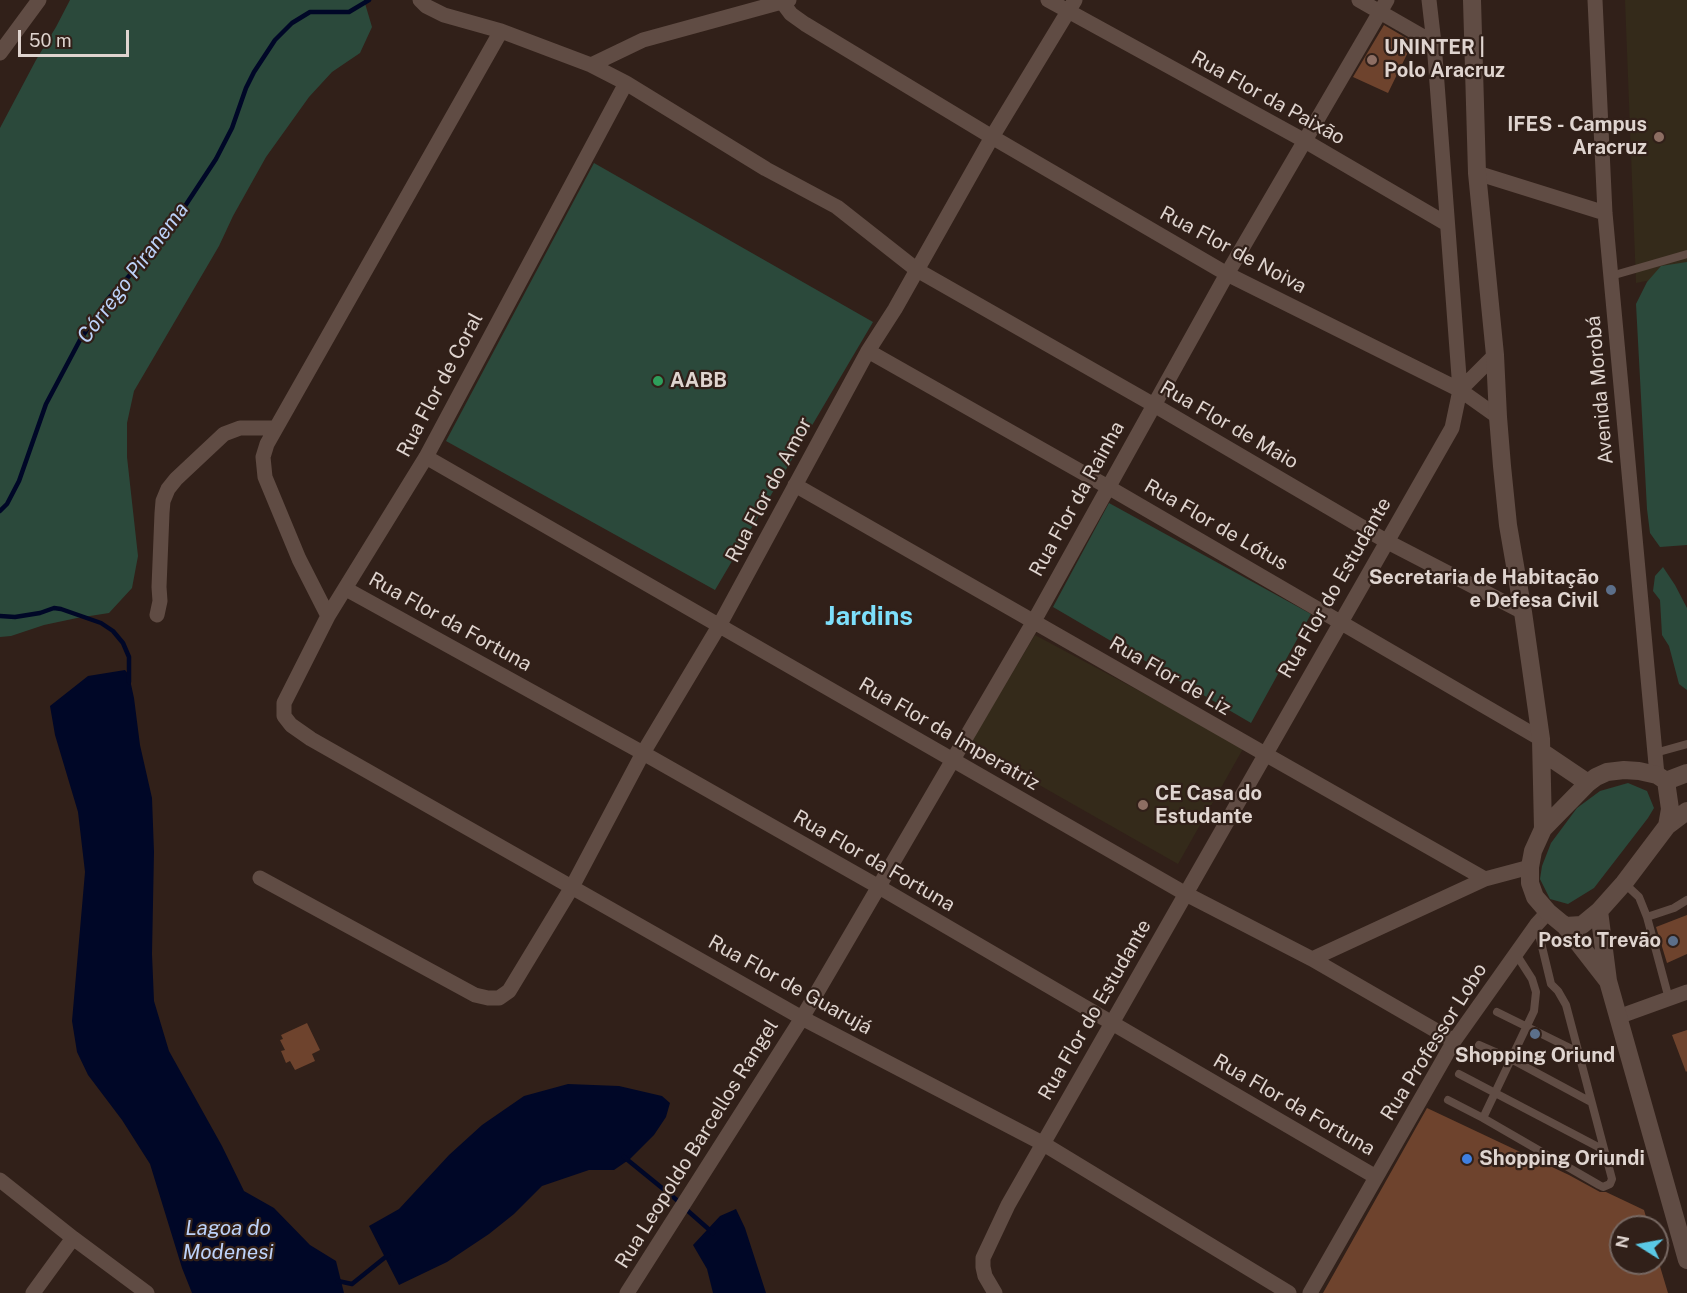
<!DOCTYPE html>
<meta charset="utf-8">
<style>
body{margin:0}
#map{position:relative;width:1687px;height:1293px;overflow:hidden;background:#312019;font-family:"Public Sans",sans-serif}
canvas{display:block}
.north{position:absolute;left:1609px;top:1215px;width:60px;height:60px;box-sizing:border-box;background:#312019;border:2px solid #776862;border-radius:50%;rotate:281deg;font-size:16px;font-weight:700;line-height:24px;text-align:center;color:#dfd4cf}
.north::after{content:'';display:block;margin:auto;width:21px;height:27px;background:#5ac8e5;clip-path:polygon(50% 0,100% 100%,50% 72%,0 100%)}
.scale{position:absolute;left:18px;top:30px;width:111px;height:27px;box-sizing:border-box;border:3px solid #dfd4cf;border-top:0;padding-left:8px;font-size:18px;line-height:21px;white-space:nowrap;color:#dfd4cf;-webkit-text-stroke:4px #312019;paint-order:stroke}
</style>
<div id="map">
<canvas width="1687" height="1293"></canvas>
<div class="north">N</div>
<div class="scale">50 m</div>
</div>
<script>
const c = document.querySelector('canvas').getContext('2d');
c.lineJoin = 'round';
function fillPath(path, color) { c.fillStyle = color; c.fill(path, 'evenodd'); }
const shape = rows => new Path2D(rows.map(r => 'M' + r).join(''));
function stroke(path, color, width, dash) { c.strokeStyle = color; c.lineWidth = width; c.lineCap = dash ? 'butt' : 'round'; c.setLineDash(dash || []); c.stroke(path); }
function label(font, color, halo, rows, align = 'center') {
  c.font = font + ' "Public Sans",sans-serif'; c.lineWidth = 4.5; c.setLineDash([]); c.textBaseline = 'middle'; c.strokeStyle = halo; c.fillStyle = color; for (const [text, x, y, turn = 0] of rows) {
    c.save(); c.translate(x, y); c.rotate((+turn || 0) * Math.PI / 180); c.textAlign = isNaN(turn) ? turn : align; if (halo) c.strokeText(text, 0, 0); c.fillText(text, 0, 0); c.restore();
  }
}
fillPath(shape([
 [1625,0,1687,0,1687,273,1636,283],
 [1035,635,1244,747,1178,864,969,745]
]), '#342a1a');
fillPath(shape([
 [70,0,364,0,372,27,360,53,332,72,309,97,266,157,233,216,219,246,134,391,127,423,127,457,138,556,132,588,109,613,77,618,44,625,11,636,0,637,0,128,36,60,56,27],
 [594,163,873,322,715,590,446,441],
 [1687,262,1687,545,1660,547,1650,533,1647,509,1636,304,1647,282,1661,266],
 [1109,503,1311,614,1251,723,1053,607],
 [1663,567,1675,585,1687,608,1687,690,1679,684,1669,646,1662,635,1660,600,1653,591,1655,576],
 [1628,783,1647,791,1654,808,1648,818,1594,888,1568,904,1550,899,1540,879,1542,866,1551,843,1577,808,1600,791]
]), '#2b493b');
fillPath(shape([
 [125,670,129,675,134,698,140,745,152,798,154,852,152,954,154,1001,169,1051,222,1146,244,1191,274,1208,310,1245,336,1261,344,1293,192,1293,182,1268,150,1164,122,1120,88,1075,77,1052,72,1021,85,872,78,812,55,735,50,706,88,676],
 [568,1084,619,1086,662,1096,670,1103,666,1117,654,1135,630,1159,614,1170,589,1170,542,1186,514,1214,489,1234,447,1262,399,1285,369,1226,399,1209,449,1155,482,1125,524,1096],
 [736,1209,745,1228,766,1293,713,1293,707,1269,693,1245,720,1216]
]), '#000727');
stroke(shape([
 [0,511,7,504,19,481,46,404,80,340,107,300,164,238,216,159,232,128,246,88,254,72,275,40,292,23,310,12,349,12,369,0],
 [0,616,15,617,40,613,54,608,61,609,101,623,113,631,123,643,129,657,129,682],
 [624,1157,678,1201],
 [688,1211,713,1233],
 [338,1281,352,1284,388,1255]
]), '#000727', 4.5);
fillPath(shape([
 [1384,25,1413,42,1388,93,1353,77],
 [1687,915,1687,954,1667,963,1656,927],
 [307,1023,320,1050,312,1054,315,1061,295,1070,290,1061,286,1063,281,1051,285,1050,280,1040,283,1039,281,1035],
 [1687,1030,1687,1071,1686,1072,1672,1035],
 [1427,1108,1569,1175,1600,1192,1606,1192,1644,1210,1649,1227,1621,1227,1621,1263,1659,1263,1668,1293,1323,1293]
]), '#6e432d');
stroke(shape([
 [1611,276,1687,254],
 [1655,753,1687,744],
 [1624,883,1639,897,1647,917,1669,999],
 [1647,917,1674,908,1687,900],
 [1516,954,1532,979,1536,992,1534,1011,1483,1118,1599,1185,1603,1187,1610,1184,1612,1179,1566,1005,1558,991,1551,984,1537,926],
 [1497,1012,1578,1052],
 [1479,1045,1511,1059,1591,1102],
 [1459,1074,1604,1150],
 [1448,1100,1483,1118]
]), '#604c44', 8);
stroke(shape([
 [420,0,426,6,444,15,501,31,591,65,626,83,766,169,837,207,917,270,1154,405,1386,541,1523,612],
 [1048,0,1305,141,1447,224],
 [1359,0,1434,43],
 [1595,0,1605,213,1657,775],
 [782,2,791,14,805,24,992,137,1227,274,1460,390,1498,417],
 [0,53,39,0],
 [591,65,643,40,789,0],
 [626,83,426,457,328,616,284,703,284,716,291,725,311,739,802,1018,1042,1143,1289,1293],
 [1477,173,1605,213],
 [868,351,1108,487,1541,739],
 [1460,390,1495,355],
 [426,457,1186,894,1312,959,1454,1041],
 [795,485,1265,754,1485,879,1530,867],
 [346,589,643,753,879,887,1376,1177],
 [157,615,160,601,159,587,162,513,163,501,168,489,176,479,224,434,240,428,275,428],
 [328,616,299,559,265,477,263,457,267,444,501,31],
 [260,878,475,995,488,998,499,998,509,991,572,887,643,753,719,626,868,351,895,309,992,137,1075,0],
 [1312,959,1485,879],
 [1618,1017,1687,992],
 [0,1180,73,1238,147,1293],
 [33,1293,73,1238],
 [627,1293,802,1018,1034,621,1227,274,1387,0],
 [995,1293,985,1276,983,1267,983,1258,1008,1205,1452,428,1460,390,1434,43,1429,0],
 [1310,1293,1454,1041,1537,924,1548,912]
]), '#604c44', 15);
stroke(shape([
 [1472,0,1477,173,1495,355,1498,417,1502,466,1508,525,1523,612,1541,739,1543,829],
 [1542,752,1588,783],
 [1624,770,1639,771,1657,775,1666,781,1670,809,1667,826,1624,883,1599,911,1582,925,1565,926,1548,912,1535,897,1530,883,1530,867,1533,851,1543,829,1588,783,1596,777,1607,772,1624,770],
 [1666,781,1687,773],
 [1667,826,1687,811],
 [1599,911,1608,981,1687,1260],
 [1565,926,1607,980]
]), '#604c44', 18);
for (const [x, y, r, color] of [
 [1372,60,6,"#8d6e63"],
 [1659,137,6,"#8d6e63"],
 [658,381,6,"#2e9e5b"],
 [1611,590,6,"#5c6f8a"],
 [1143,805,6,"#8d6e63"],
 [1673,941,6,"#5c6f8a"],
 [1535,1034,6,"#5c6f8a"],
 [1467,1159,6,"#3f7fe0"]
]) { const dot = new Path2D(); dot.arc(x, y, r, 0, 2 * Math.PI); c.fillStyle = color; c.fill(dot); stroke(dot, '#312019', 2); }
label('bold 20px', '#dfd4cf', '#312019', [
 ["UNINTER |",1384,48],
 ["Polo Aracruz",1384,71],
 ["IFES - Campus",1647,125,"right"],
 ["Aracruz",1647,148,"right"],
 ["AABB",670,381],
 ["Secretaria de Habitação",1599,578,"right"],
 ["e Defesa Civil",1599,601,"right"],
 ["CE Casa do",1155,794],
 ["Estudante",1155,817],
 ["Posto Trevão",1661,941,"right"],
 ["Shopping Oriund",1535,1056,"center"],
 ["Shopping Oriundi",1479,1159]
], 'left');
label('20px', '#dfd4cf', '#312019', [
 ["Rua Flor da Paixão",1268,98,29],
 ["Rua Flor de Noiva",1233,250,28],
 ["Rua Flor de Coral",440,385,-62],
 ["Avenida Morobá",1600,390,-95],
 ["Rua Flor de Maio",1229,425,30],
 ["Rua Flor do Amor",769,490,-62],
 ["Rua Flor da Rainha",1077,499,-61],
 ["Rua Flor de Lótus",1216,525,30],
 ["Rua Flor do Estudante",1335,588,-60],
 ["Rua Flor da Fortuna",450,622,29],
 ["Rua Flor de Liz",1170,676,30],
 ["Rua Flor da Imperatriz",949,734,30],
 ["Rua Flor da Fortuna",874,861,30],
 ["Rua Flor de Guarujá",790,985,29],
 ["Rua Flor do Estudante",1095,1010,-60],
 ["Rua Professor Lobo",1434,1042,-58],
 ["Rua Flor da Fortuna",1294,1105,30],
 ["Rua Leopoldo Barcellos Rangel",697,1144,-58]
]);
label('italic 21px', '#bdd2f9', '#312019', [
 ["Córrego Piranema",133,273,-53],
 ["Lagoa do",228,1229],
 ["Modenesi",228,1253]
]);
label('bold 26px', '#7ddffb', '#312019', [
 ["Jardins",869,617]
]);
</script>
